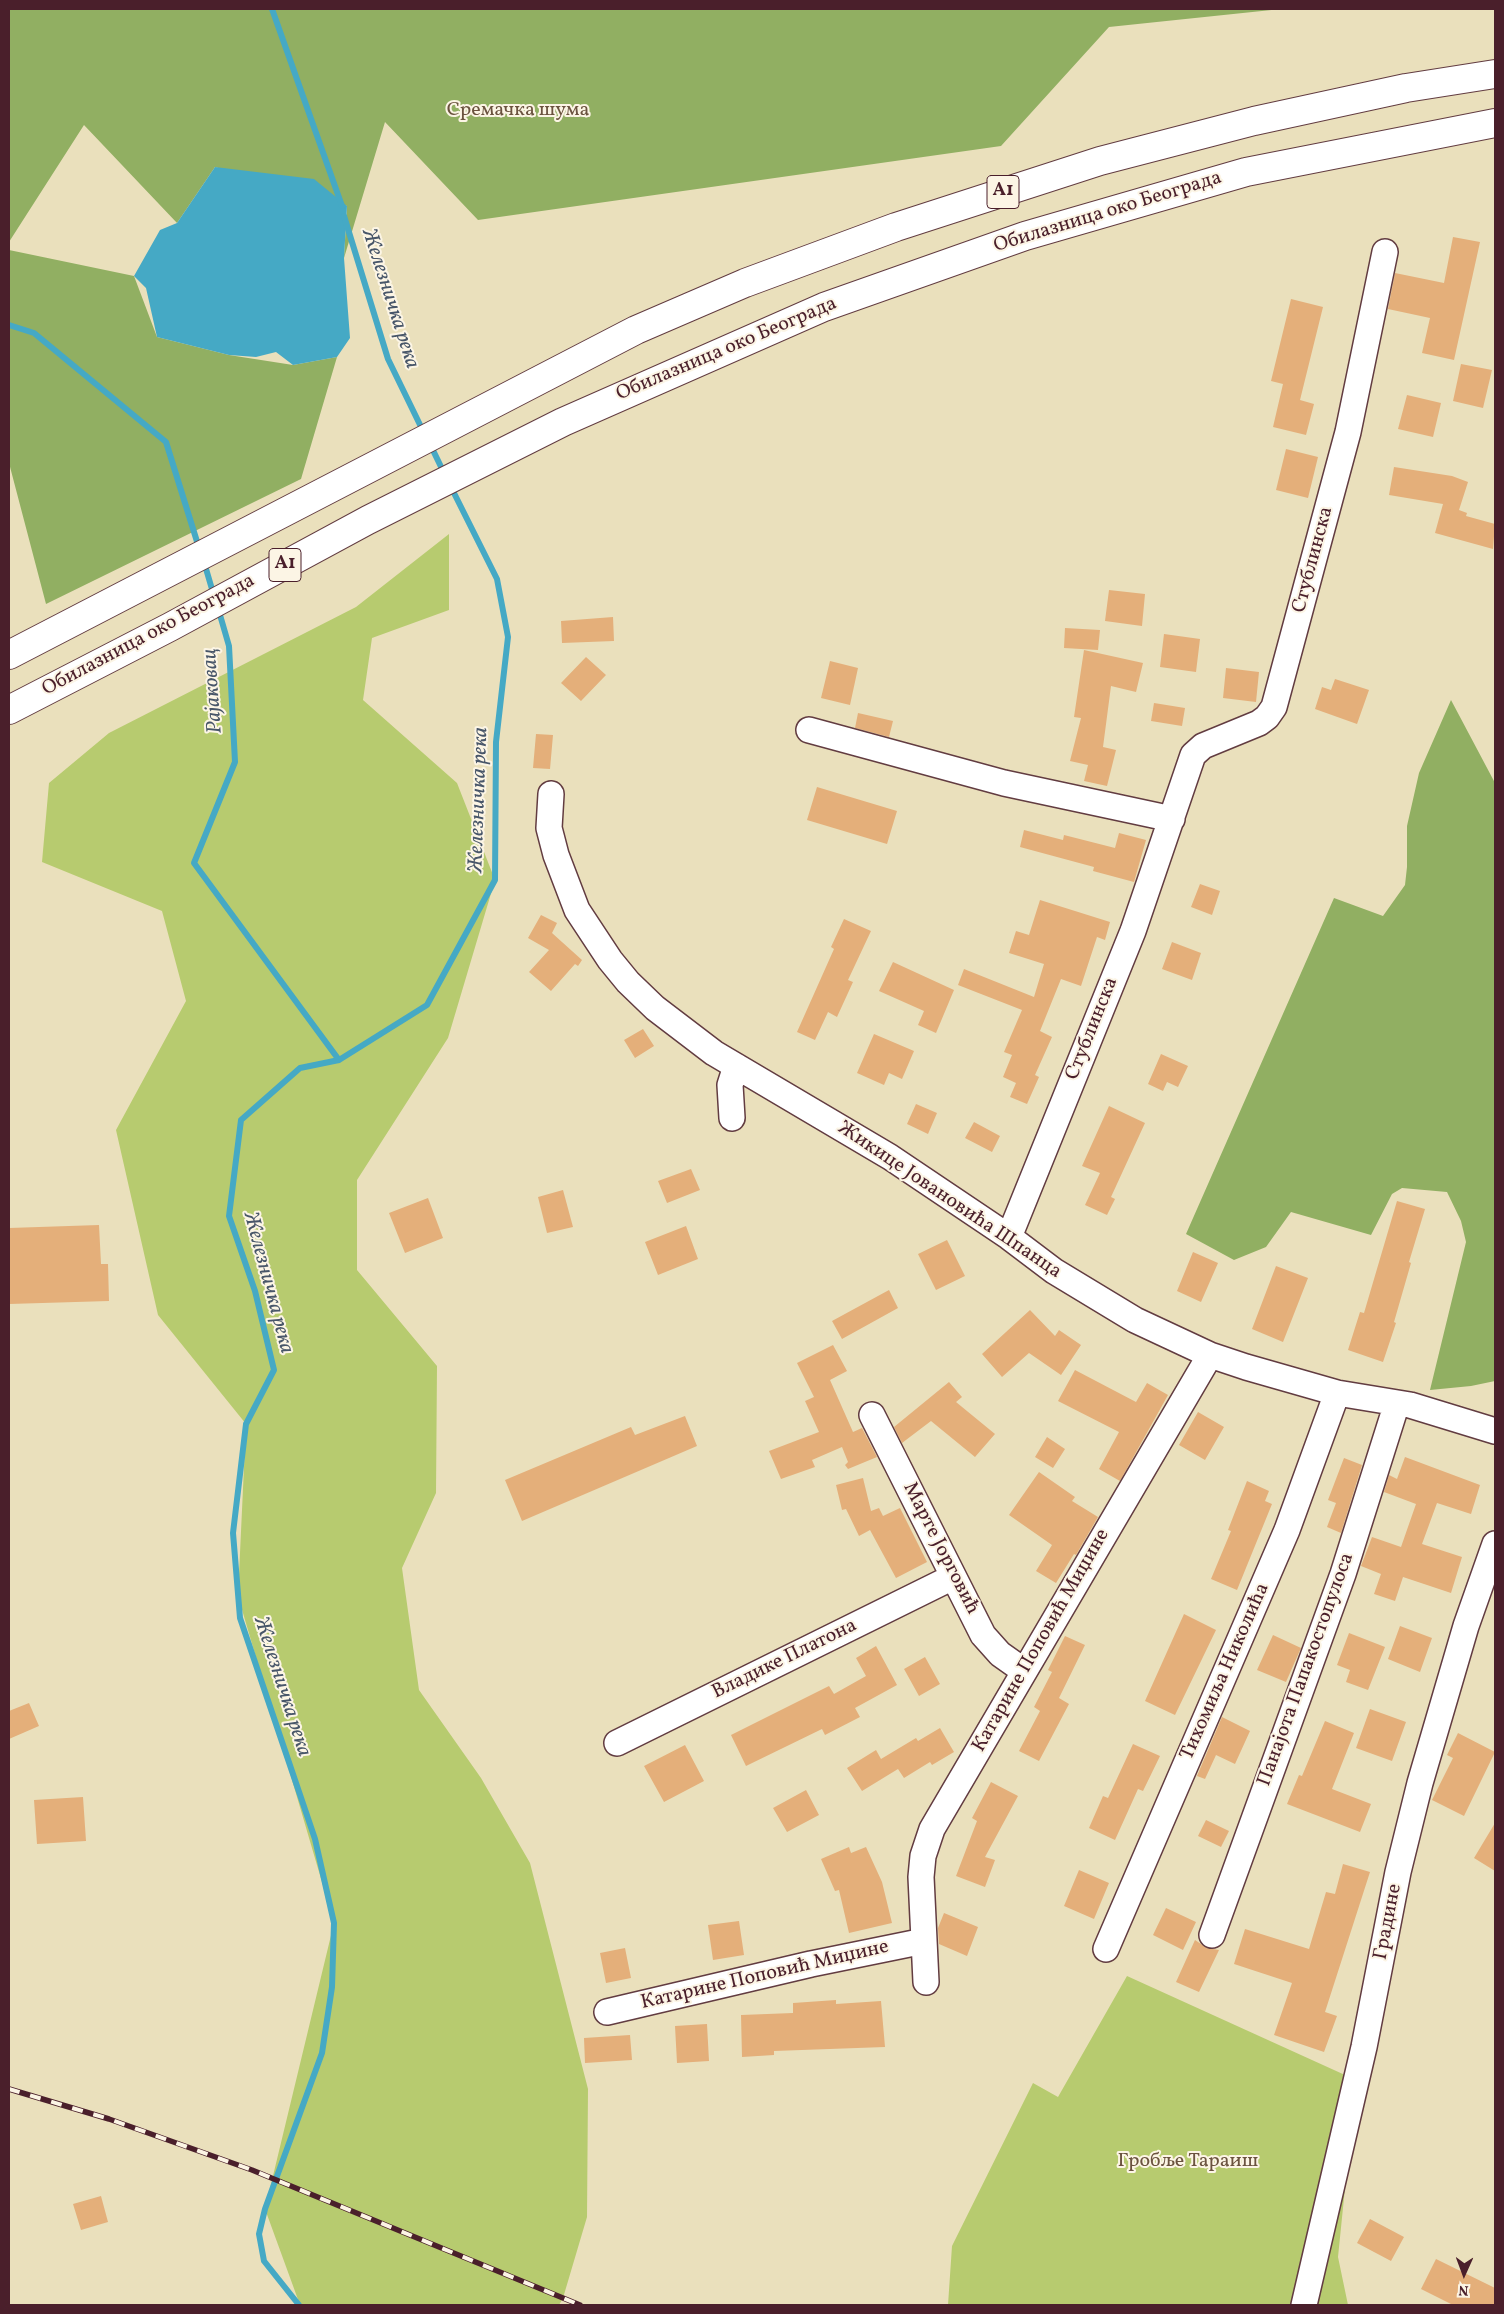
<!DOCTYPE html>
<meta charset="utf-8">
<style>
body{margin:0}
#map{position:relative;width:1504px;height:2314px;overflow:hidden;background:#eae0bc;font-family:Vollkorn,serif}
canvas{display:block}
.frame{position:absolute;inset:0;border:10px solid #4a1f2b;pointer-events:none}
.north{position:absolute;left:1439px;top:2249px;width:50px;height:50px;-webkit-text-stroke:4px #fcf5e5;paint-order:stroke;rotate:182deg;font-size:14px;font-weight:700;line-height:20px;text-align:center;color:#4a1f2b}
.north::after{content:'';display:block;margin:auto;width:18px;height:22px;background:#4a1f2b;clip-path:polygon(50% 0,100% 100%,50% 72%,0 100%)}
</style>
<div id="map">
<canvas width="1504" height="2314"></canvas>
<div class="frame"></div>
<div class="north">N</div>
</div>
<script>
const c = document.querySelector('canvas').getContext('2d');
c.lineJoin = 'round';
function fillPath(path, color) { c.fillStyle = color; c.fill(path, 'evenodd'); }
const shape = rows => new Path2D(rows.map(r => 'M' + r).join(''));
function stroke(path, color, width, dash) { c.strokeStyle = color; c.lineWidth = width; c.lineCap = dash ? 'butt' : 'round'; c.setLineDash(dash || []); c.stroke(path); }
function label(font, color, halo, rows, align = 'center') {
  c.font = font + ' Vollkorn,serif'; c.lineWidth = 4; c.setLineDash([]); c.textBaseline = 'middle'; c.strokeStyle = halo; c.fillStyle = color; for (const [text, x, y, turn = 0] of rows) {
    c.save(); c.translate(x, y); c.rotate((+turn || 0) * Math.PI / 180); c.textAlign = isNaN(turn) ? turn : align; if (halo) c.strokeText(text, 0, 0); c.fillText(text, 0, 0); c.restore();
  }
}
fillPath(shape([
 [449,534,449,610,372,638,363,700,457,783,495,880,448,1038,357,1180,357,1270,437,1366,436,1493,402,1568,419,1690,481,1778,530,1863,588,2089,587,2217,563,2298,559,2305,300,2305,265,2209,334,1923,238,1596,246,1424,158,1315,116,1130,186,1001,162,911,42,862,49,783,109,733,356,607],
 [1127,1976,1356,2080,1338,2257,1348,2305,948,2305,952,2246,1033,2083,1058,2097]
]), '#b7cb6f');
fillPath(shape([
 [9,9,1281,9,1109,27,1001,146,478,220,385,122,344,258,347,206,215,167,177,223,84,125,9,242],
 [9,250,134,276,157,337,229,355,293,365,337,357,301,479,46,604,9,463],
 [1451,700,1495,783,1495,1381,1471,1386,1430,1390,1466,1242,1461,1221,1447,1192,1402,1188,1392,1194,1371,1235,1291,1212,1266,1247,1234,1260,1186,1234,1334,898,1383,916,1405,885,1407,867,1407,826,1419,773]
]), '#91af62');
fillPath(shape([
 [215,167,314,179,347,206,344,258,350,338,337,357,293,365,276,352,256,357,229,355,157,337,146,288,134,276,160,230,177,223]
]), '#45a9c5');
stroke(shape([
 [272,9,342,206],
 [344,216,388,359,424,433],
 [9,325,34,333,166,442,199,548],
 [430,444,444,473],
 [204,562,214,596],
 [218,608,229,646,235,762,194,863,339,1060],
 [299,2305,264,2261,259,2234,265,2209,322,2053,332,1987,334,1923,315,1839,240,1618,233,1533,246,1424,274,1370,255,1291,229,1216,241,1120,300,1068,339,1060,427,1005,495,880,496,742,508,637,497,579,450,485]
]), '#45a9c5', 6);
fillPath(shape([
 [1453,237,1480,242,1454,360,1422,353,1430,318,1388,309,1395,273,1444,283],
 [1291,299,1323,307,1300,400,1314,404,1306,435,1273,427,1283,384,1271,381],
 [1461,364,1492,370,1483,408,1453,401],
 [1407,395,1441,403,1433,437,1398,429],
 [1286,449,1318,457,1308,498,1276,490],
 [1394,467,1452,476,1468,482,1459,510,1467,513,1466,516,1495,524,1493,549,1435,533,1443,504,1389,495],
 [1109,590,1145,594,1142,626,1105,621],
 [613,617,614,641,562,643,561,621],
 [1065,628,1100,630,1098,650,1064,648],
 [1164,634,1200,639,1196,672,1160,667],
 [1084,650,1143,663,1136,692,1111,686,1103,747,1116,750,1107,786,1084,781,1088,765,1070,761,1081,718,1074,717],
 [586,657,606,675,581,701,561,683],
 [830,661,858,668,850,705,821,698],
 [1226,668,1259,672,1256,702,1223,698],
 [1335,679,1369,690,1357,724,1315,709,1322,687,1331,690],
 [1154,703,1185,708,1182,726,1151,721],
 [858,713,893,721,889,737,855,728],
 [536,734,553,735,550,769,533,768],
 [817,787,897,811,887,844,807,820],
 [1024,830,1063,840,1064,835,1115,848,1119,833,1146,840,1134,882,1093,871,1094,867,1020,847],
 [1200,884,1220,891,1212,915,1191,907],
 [1040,900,1110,922,1105,940,1097,937,1081,986,1061,979,1040,1031,1052,1037,1035,1075,1039,1077,1027,1104,1010,1097,1016,1083,1003,1077,1012,1055,1004,1052,1022,1010,958,985,964,969,1034,997,1044,964,1009,953,1016,931,1029,935],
 [541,915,557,923,552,933,582,960,578,966,575,964,551,991,529,972,549,950,528,938],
 [844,919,871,931,848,980,853,982,837,1017,828,1012,815,1040,797,1032,834,949,831,947],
 [1172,942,1201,953,1192,980,1162,969],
 [893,962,954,990,936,1033,918,1025,924,1011,879,991],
 [643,1029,654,1046,635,1058,624,1040],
 [874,1034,914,1051,902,1079,889,1073,884,1085,857,1073],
 [1161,1054,1188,1066,1178,1087,1167,1082,1163,1091,1148,1084],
 [916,1104,937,1113,928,1134,907,1124],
 [1109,1106,1145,1123,1111,1197,1115,1199,1107,1215,1085,1205,1100,1173,1082,1166],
 [974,1122,1000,1136,992,1152,965,1138],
 [691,1169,700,1190,667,1203,658,1181],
 [563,1190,573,1227,547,1233,538,1197],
 [428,1198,443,1238,405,1253,389,1213],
 [1397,1201,1425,1209,1409,1262,1411,1263,1394,1322,1396,1323,1383,1362,1348,1350,1360,1312,1364,1313],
 [99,1225,101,1264,108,1264,109,1301,9,1304,9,1228],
 [686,1226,698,1259,658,1275,645,1242],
 [947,1240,965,1276,936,1290,918,1254],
 [1193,1252,1218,1263,1201,1302,1177,1291],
 [1276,1266,1308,1278,1283,1342,1252,1329],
 [889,1290,898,1308,842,1339,832,1321],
 [1030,1310,1055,1336,1059,1330,1081,1345,1061,1375,1029,1353,1002,1377,982,1354],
 [833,1345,847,1371,830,1380,853,1432,862,1428,877,1457,848,1469,845,1465,848,1462,842,1447,812,1460,815,1467,781,1479,769,1451,819,1432,805,1401,814,1397,797,1363],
 [1075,1370,1136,1402,1147,1383,1168,1395,1120,1481,1099,1469,1119,1432,1058,1401],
 [949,1382,962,1397,956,1402,995,1434,975,1457,931,1421,902,1443,894,1427],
 [1198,1412,1224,1427,1205,1460,1179,1445],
 [685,1416,697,1446,522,1521,505,1480,631,1427,635,1435],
 [1047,1437,1065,1449,1053,1468,1035,1457],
 [1405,1457,1480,1485,1471,1514,1437,1503,1422,1544,1462,1557,1451,1593,1403,1577,1395,1601,1374,1594,1381,1574,1361,1566,1372,1537,1401,1547,1416,1504,1384,1492,1389,1475,1397,1479],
 [1344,1458,1362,1465,1341,1533,1327,1527,1336,1503,1328,1500],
 [1039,1472,1075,1497,1072,1501,1098,1517,1076,1555,1074,1554,1056,1583,1036,1571,1052,1545,1009,1515],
 [863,1478,871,1511,879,1508,883,1516,900,1508,927,1562,896,1578,870,1530,859,1536,846,1509,842,1510,836,1485],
 [1247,1481,1269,1491,1265,1501,1272,1504,1237,1590,1211,1579,1231,1531,1228,1530],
 [1184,1614,1216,1630,1175,1715,1145,1701],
 [1400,1626,1432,1638,1420,1672,1388,1659],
 [1349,1633,1385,1647,1368,1690,1346,1682,1350,1670,1337,1665],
 [1273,1635,1301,1648,1286,1682,1257,1670],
 [1065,1636,1085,1645,1059,1698,1069,1704,1039,1761,1019,1751,1040,1711,1034,1707,1052,1672,1048,1670],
 [876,1646,897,1685,855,1708,860,1717,825,1735,822,1729,746,1766,731,1735,829,1686,834,1694,866,1676,856,1658],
 [925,1657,940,1684,919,1696,904,1669],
 [29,1703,39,1726,9,1739,9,1711],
 [1370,1709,1406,1722,1392,1761,1356,1748],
 [1222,1717,1250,1731,1235,1764,1216,1755,1205,1779,1197,1776],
 [1325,1721,1354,1733,1332,1789,1371,1804,1360,1832,1287,1804,1299,1775,1302,1776],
 [940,1728,954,1752,932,1765,930,1762,904,1778,898,1769,862,1791,847,1768,876,1750,881,1759,916,1738,918,1741],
 [1458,1733,1495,1752,1464,1816,1432,1800,1453,1758,1447,1755],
 [1133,1744,1160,1756,1143,1791,1138,1789,1115,1840,1089,1828,1103,1796,1108,1798],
 [685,1745,704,1781,664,1802,644,1766],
 [991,1782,1018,1796,985,1857,995,1860,985,1887,956,1876,977,1821,972,1818],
 [806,1790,819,1815,787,1832,773,1808],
 [83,1797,86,1841,37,1844,34,1800],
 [1206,1820,1229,1831,1221,1847,1198,1836],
 [1495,1823,1495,1871,1474,1858],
 [849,1847,851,1853,866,1847,882,1882,892,1923,849,1933,839,1890,835,1891,821,1859],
 [1343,1864,1370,1872,1325,2012,1337,2016,1324,2052,1274,2035,1292,1983,1234,1964,1245,1929,1309,1949,1326,1892,1335,1894],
 [1079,1870,1109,1883,1094,1919,1064,1906],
 [1166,1908,1196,1922,1183,1950,1153,1935],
 [944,1913,978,1927,967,1956,939,1944,938,1928],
 [739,1921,744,1955,713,1960,708,1925],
 [1195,1940,1207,1948,1219,1950,1199,1992,1176,1982],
 [625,1948,631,1978,606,1983,600,1953],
 [836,2000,836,2004,881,2001,885,2047,774,2051,774,2055,742,2057,741,2015,793,2013,793,2003],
 [707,2024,709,2061,677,2063,675,2026],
 [630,2035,632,2060,585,2063,584,2038],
 [101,2196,108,2222,81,2230,73,2204],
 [1370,2219,1404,2237,1391,2261,1357,2243],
 [1436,2259,1495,2288,1495,2305,1453,2305,1421,2289]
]), '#e4af7a');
const minor = shape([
 [809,730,1004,783,1172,819],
 [551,794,549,828,556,855,577,910,610,960,628,982,655,1008,714,1053,890,1157,1009,1237,1054,1271,1135,1320,1210,1355,1246,1367,1337,1393,1410,1405,1495,1431],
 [732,1118,730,1085,736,1066],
 [1009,1237,1133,931,1193,755,1203,746,1259,723,1267,717,1274,707,1348,432,1385,252],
 [872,1415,983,1635,1000,1654,1024,1671],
 [617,1743,953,1577],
 [1212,1935,1343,1574,1397,1403],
 [1106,1949,1287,1530,1337,1393],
 [926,1982,921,1877,923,1856,932,1829,1210,1355],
 [607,2012,811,1964,924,1941],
 [1304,2305,1364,2047,1398,1872,1420,1783,1466,1626,1495,1544]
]);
const motorway = shape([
 [9,655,636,330,745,283,896,227,1100,161,1254,121,1406,88,1495,74],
 [9,710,170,627,368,520,563,422,824,307,1025,236,1246,172,1495,123]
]);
stroke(minor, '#623c41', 28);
stroke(motorway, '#623c41', 30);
stroke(minor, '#fff', 25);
stroke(motorway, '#fff', 28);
const rail = shape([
 [9,2089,109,2119,252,2170,580,2305]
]);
stroke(rail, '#4a1f2b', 5.5);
stroke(rail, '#fcf5e5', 4, [11]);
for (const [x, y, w] of [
 [1003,192,32],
 [285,565,32]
]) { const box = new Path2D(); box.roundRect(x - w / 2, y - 16.5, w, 33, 4); c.fillStyle = '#fcf5e5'; c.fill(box); stroke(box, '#4a1f2b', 1); }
label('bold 19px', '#4a1f2b', null, [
 ["A1",1003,192],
 ["A1",285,565]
]);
label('20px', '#6b533f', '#fcf5e5', [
 ["Сремачка шума",518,111],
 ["Гробље Тараиш",1188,2162]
]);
label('20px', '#4a1f2b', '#fcf5e5', [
 ["Обилазница око Београда",1108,213,-17],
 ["Обилазница око Београда",727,350,-23],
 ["Стублинска",1314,560,-75],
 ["Обилазница око Београда",149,636,-28],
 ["Стублинска",1093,1029,-68],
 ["Жикице Јовановића Шпанца",949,1201,34],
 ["Марте Јорговић",940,1549,63],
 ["Катарине Поповић Миџине",1042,1641,-60],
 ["Владике Платона",785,1660,-26],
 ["Панајота Папакостопулоса",1307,1670,-70],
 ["Тихомиља Николића",1226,1672,-66],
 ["Градине",1389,1922,-79],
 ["Катарине Поповић Миџине",765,1976,-13]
]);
label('italic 21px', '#485669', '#fcf5e5', [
 ["Железничка река",389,299,72],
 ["Рајаковац",214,691,-94],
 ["Железничка река",480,800,-88],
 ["Железничка река",267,1283,75],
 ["Железничка река",281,1687,72]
]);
</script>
